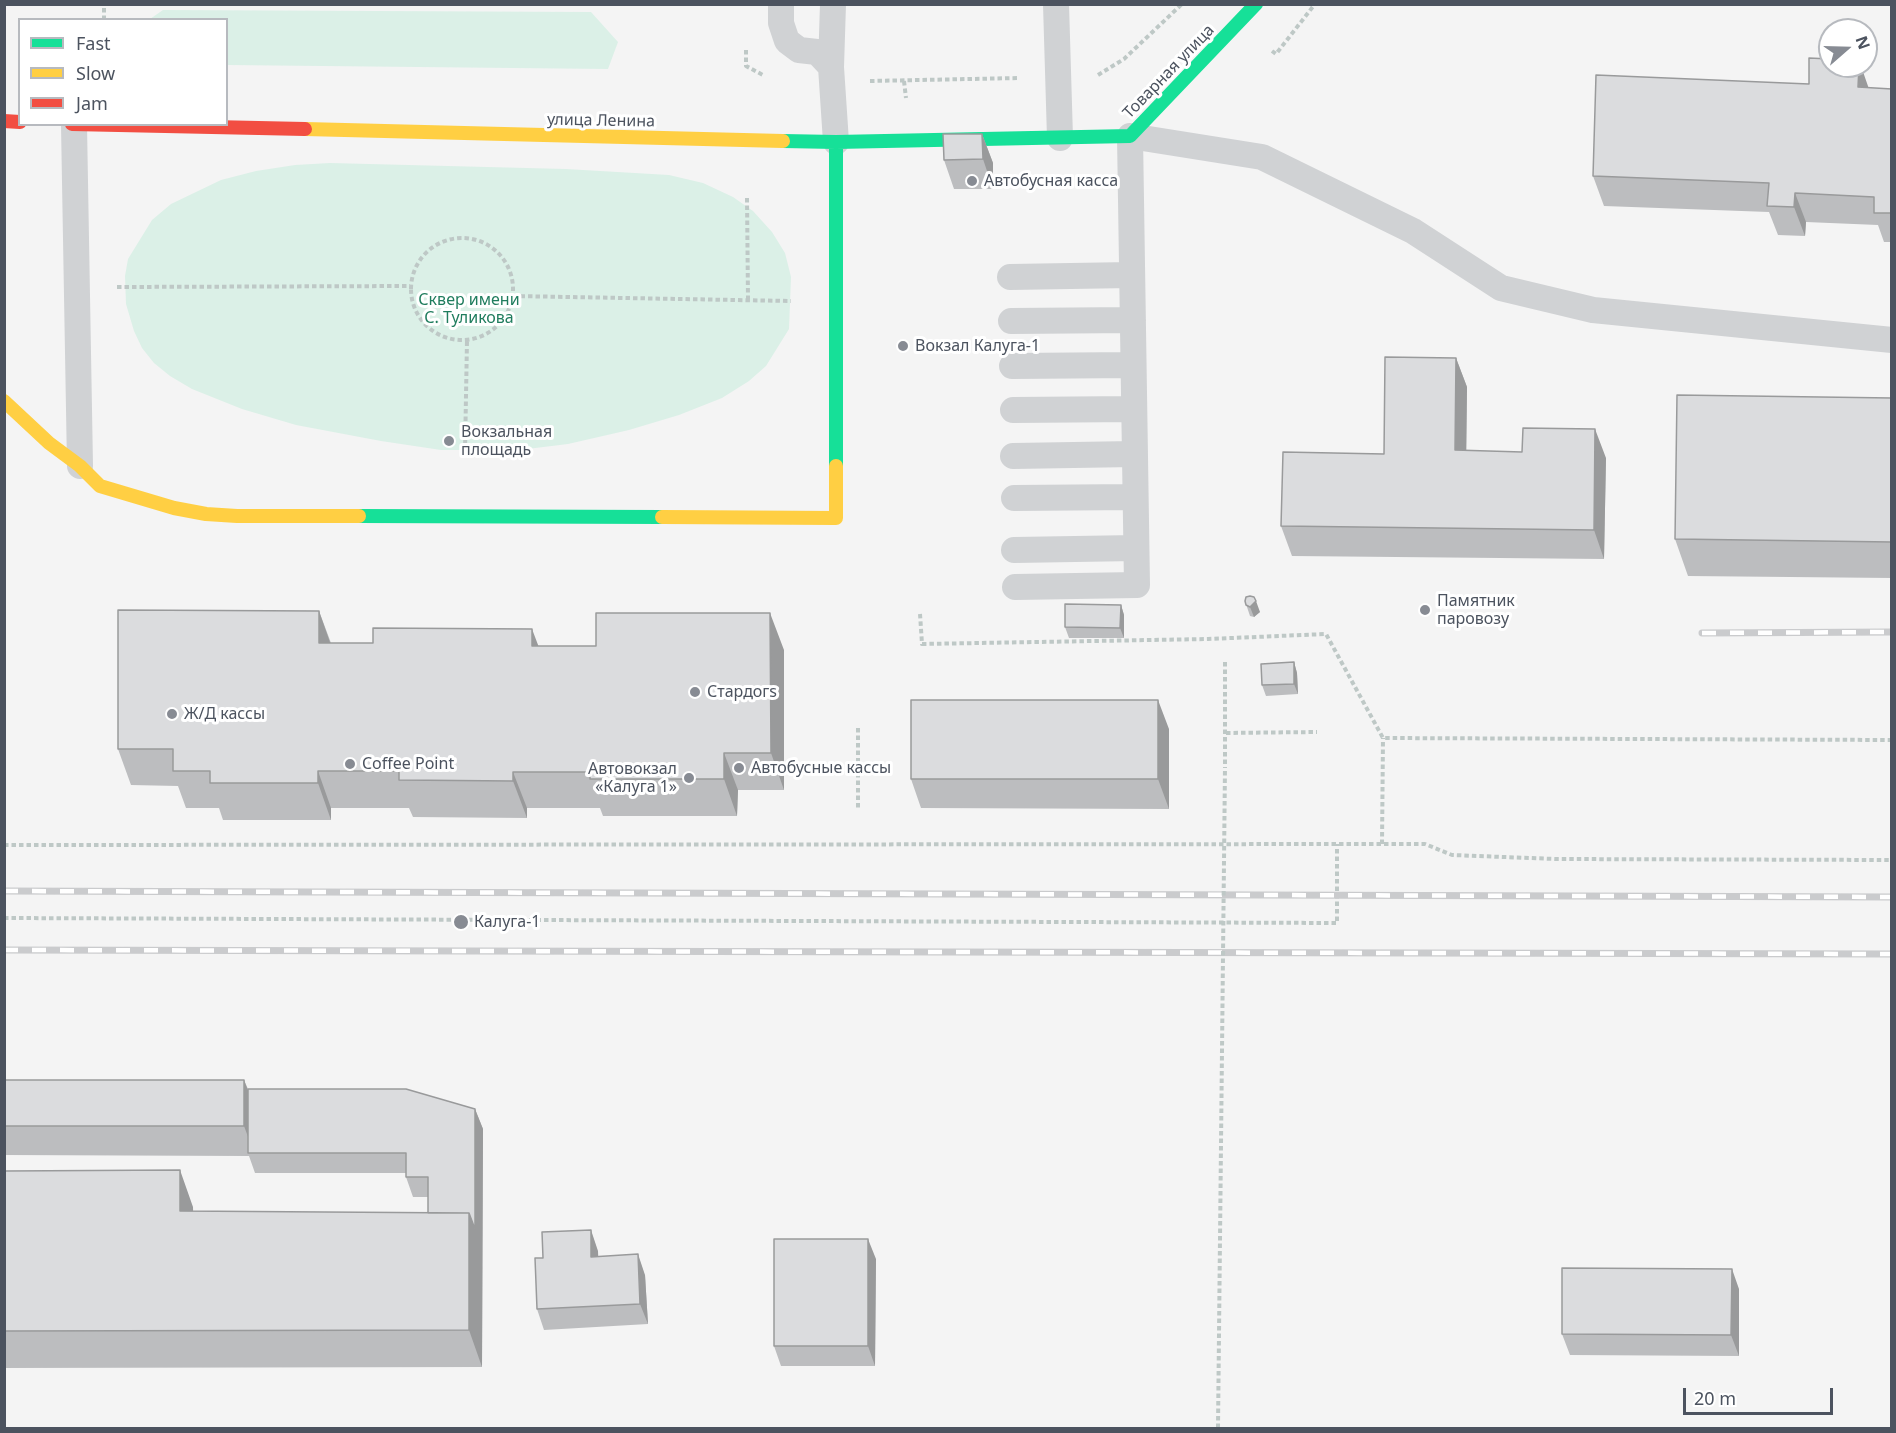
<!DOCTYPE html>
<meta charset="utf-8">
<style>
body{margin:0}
#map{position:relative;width:1896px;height:1433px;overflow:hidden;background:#f4f4f4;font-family:"Noto Sans",sans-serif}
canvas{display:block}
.frame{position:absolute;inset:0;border:6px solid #4c535f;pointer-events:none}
.legend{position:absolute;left:18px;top:18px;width:210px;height:108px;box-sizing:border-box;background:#fff;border:2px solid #b7babf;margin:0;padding:8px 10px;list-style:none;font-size:18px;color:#4c535f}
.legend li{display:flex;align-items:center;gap:12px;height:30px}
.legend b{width:30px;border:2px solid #b7babf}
.north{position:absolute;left:1818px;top:18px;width:60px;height:60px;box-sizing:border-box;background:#fff;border:2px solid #b7babf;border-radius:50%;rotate:70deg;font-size:16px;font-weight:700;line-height:24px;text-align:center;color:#4c535f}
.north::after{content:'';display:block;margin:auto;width:21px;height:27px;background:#878b93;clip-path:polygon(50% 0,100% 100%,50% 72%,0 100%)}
.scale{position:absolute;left:1683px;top:1388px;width:150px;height:27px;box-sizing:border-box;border:3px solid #4c535f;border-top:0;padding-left:8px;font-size:18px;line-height:21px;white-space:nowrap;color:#4c535f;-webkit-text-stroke:4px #fff;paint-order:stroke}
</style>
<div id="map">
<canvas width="1896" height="1433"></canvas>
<div class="frame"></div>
<ul class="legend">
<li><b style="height:8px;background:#16e098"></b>Fast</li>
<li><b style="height:8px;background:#ffcf43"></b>Slow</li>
<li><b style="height:8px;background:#f24e42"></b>Jam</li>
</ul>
<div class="north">N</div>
<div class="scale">20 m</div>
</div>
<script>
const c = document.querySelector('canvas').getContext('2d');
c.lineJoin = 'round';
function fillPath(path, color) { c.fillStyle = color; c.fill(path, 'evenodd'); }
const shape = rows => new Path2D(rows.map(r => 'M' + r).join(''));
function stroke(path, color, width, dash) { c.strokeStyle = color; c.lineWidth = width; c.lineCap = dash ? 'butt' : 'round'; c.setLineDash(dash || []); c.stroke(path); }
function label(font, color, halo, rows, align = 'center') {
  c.font = font + ' "Noto Sans",sans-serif'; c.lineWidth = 6; c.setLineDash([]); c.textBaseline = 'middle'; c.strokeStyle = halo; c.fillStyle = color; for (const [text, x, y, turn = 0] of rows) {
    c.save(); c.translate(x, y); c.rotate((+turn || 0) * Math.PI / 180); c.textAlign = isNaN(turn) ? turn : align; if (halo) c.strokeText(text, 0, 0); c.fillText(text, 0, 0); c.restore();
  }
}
fillPath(shape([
 [163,10,591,12,618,42,608,69,227,65,226,20,150,19],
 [330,163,566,169,669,175,703,183,733,197,753,211,772,232,785,253,791,277,789,329,766,366,749,381,722,398,679,415,629,430,568,444,519,450,441,450,381,441,296,425,242,409,192,389,170,376,154,363,142,348,134,331,126,304,125,276,128,259,152,220,171,204,221,180,256,171,295,165]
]), '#dbf0e7');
stroke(shape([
 [104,20,104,4],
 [746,50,746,66,763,75],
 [1272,51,1276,54,1315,4],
 [1098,75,1124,59,1182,4],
 [870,81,1019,78],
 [904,81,906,98],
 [747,198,748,299],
 '411 289a51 51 0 1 1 102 0a51 51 0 1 1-102 0Z',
 [117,287,410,286],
 [513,296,791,301],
 [465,451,467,341],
 [920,614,922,644,1208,639,1326,634,1383,738,1892,740],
 [1225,662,1225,767],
 [858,728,858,809],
 [1226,733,1317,732],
 [1382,844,1383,738],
 [4,845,1425,844,1452,855,1556,859,1892,860],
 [4,918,1337,923,1337,844]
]), '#bec8c6', 4, [4.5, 3]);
stroke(shape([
 [781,4,781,23,787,41,799,50,817,52,831,67],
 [833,4,831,67,836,142],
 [1056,4,1060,138],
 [74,125,80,466],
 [1010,277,1131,275],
 [1011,321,1133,320],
 [1012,366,1133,365],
 [1013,410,1134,409],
 [1013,456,1134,454],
 [1014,498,1135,497],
 [1014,550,1136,548],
 [1015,587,1137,585,1130,136,1262,157,1413,231,1501,288,1593,310,1892,340]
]), '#d0d2d4', 26);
stroke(shape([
 [783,141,836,142,1130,136,1256,4],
 [836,142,836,466],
 [359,516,662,517]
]), '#16e098', 14);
stroke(shape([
 [305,129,783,141],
 [4,401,49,443,80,466,100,486,174,508,206,514,237,516,359,516],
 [662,517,836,518,836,466]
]), '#ffcf43', 14);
stroke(shape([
 [4,121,20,122],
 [72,124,305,129]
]), '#f24e42', 14);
const rail = shape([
 [1702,633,1892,632],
 [4,891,1892,897],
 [4,950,1892,954]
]);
stroke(rail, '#cacbcd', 7);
stroke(rail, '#fff', 4.5, [14]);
stroke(shape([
 [1218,1428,1225,767]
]), '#bec8c6', 4, [4.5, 3]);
fillPath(shape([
 [1869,88,1892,89,1892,242,1884,242,1878,225,1806,222,1805,236,1778,235,1769,212,1604,206,1593,176],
 [982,134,993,163,993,189,954,189,944,160],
 [1456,358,1467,387,1466,450,1606,458,1604,559,1292,556,1281,526,1384,454],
 [1892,398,1892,578,1688,576,1675,539],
 [1245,601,1260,612,1254,617,1250,616],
 [1121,605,1124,615,1124,638,1069,638,1065,627],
 [319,611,331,643,784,650,784,790,738,790,737,816,603,816,600,808,527,808,527,818,413,817,409,808,331,808,331,820,223,820,219,808,186,808,178,786,131,785,118,749],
 [1294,662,1297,673,1298,694,1266,696,1262,685],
 [1169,729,1169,809,921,808,911,779],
 [4,1080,244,1080,248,1089,475,1109,483,1129,482,1367,4,1368,4,1171,193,1207,193,1212,428,1213,428,1197,413,1197,406,1177,406,1173,255,1173,249,1156,4,1155],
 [598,1251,598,1256,645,1275,648,1324,544,1330,537,1309,543,1258],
 [876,1259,875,1366,781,1366,774,1346],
 [1739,1289,1739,1356,1570,1355,1562,1334]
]), '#bcbdbf');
fillPath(shape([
 [1859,66,1861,66,1869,89,1858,87],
 [982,134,993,163,993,189,983,159],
 [1795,193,1806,222,1805,236,1794,207],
 [1456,358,1467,387,1466,479,1455,450],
 [1595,429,1606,458,1604,559,1594,530],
 [1256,601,1260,612,1254,617,1250,607],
 [1121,605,1124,615,1124,638,1120,628],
 [319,611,332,648,319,643],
 [770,613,784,650,784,790,771,753],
 [532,629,546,666,532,646],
 [1294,662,1297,673,1298,694,1294,684],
 [1158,700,1169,729,1169,809,1158,779],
 [724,753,738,790,737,816,724,779],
 [318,771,331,808,331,820,318,783],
 [513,772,527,808,527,818,513,781],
 [244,1080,255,1109,254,1153,244,1126],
 [475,1109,483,1129,482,1367,469,1330,469,1213],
 [180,1170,193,1207,194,1248,180,1211],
 [591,1230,598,1251,599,1277,591,1257],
 [868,1239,876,1259,875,1366,868,1346],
 [638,1254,645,1275,648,1324,640,1304],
 [1732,1269,1739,1289,1739,1356,1731,1335]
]), '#999a9b');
const building = shape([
 [1809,58,1830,59,1830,66,1859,66,1858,87,1892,89,1892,213,1874,213,1874,197,1795,193,1794,207,1767,206,1769,183,1593,176,1596,75,1809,84,1809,58],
 [943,134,982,134,983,159,944,160,943,134],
 [1385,357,1456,358,1455,450,1522,452,1523,428,1595,429,1594,530,1281,526,1283,452,1384,454,1385,357],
 [1677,395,1892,398,1892,542,1675,539,1677,395],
 [1250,596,1254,597,1256,601,1250,607,1246,605,1245,601,1246,597,1250,596],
 [1065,604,1121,605,1120,628,1065,627,1065,604],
 [118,610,319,611,319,643,373,643,373,628,532,629,532,646,596,646,596,613,770,613,771,753,724,753,724,779,590,779,590,772,513,772,513,781,399,780,399,771,318,771,318,783,210,783,210,771,173,771,173,749,118,749,118,610],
 [1294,662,1294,684,1262,685,1261,664,1294,662],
 [911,700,1158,700,1158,779,911,779,911,700],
 [4,1080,244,1080,244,1126,4,1126,4,1080],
 [248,1089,406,1089,475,1109,475,1229,469,1213,428,1213,428,1177,406,1177,406,1153,248,1153,248,1089],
 [180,1170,180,1211,469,1213,469,1330,4,1331,4,1171,180,1170],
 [591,1230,591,1257,638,1254,640,1304,537,1309,535,1258,543,1258,542,1232,591,1230],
 [774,1239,868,1239,868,1346,774,1346,774,1239],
 [1562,1268,1732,1269,1731,1335,1562,1334,1562,1268]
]);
fillPath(building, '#dbdcde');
stroke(building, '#999a9b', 1.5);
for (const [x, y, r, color] of [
 [972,181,6,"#878b93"],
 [903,346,6,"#878b93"],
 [449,441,6,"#878b93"],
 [1425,610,6,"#878b93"],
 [695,692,6,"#878b93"],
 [172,714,6,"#878b93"],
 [350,764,6,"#878b93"],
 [739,768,6,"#878b93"],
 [689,778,6,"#878b93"],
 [461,922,8,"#878b93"]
]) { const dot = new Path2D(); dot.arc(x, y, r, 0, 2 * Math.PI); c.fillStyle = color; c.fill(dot); stroke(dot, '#fff', 2); }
label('16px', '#4c535f', '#fff', [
 ["Товарная улица",1169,72,-46],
 ["улица Ленина",601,121,1]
]);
label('16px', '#4c535f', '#fff', [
 ["Автобусная касса",984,181],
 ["Вокзал Калуга-1",915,346],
 ["Вокзальная",461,432],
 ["площадь",461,450],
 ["Памятник",1437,601],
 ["паровозу",1437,619],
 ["Стардогs",707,692],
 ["Ж/Д кассы",184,714],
 ["Coffee Point",362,764],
 ["Автобусные кассы",751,768],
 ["Автовокзал",677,769,"right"],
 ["«Калуга 1»",677,787,"right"],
 ["Калуга-1",474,922]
], 'left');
label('16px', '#207d5e', '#fff', [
 ["Сквер имени",469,300],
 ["С. Туликова",469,318]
]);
</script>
